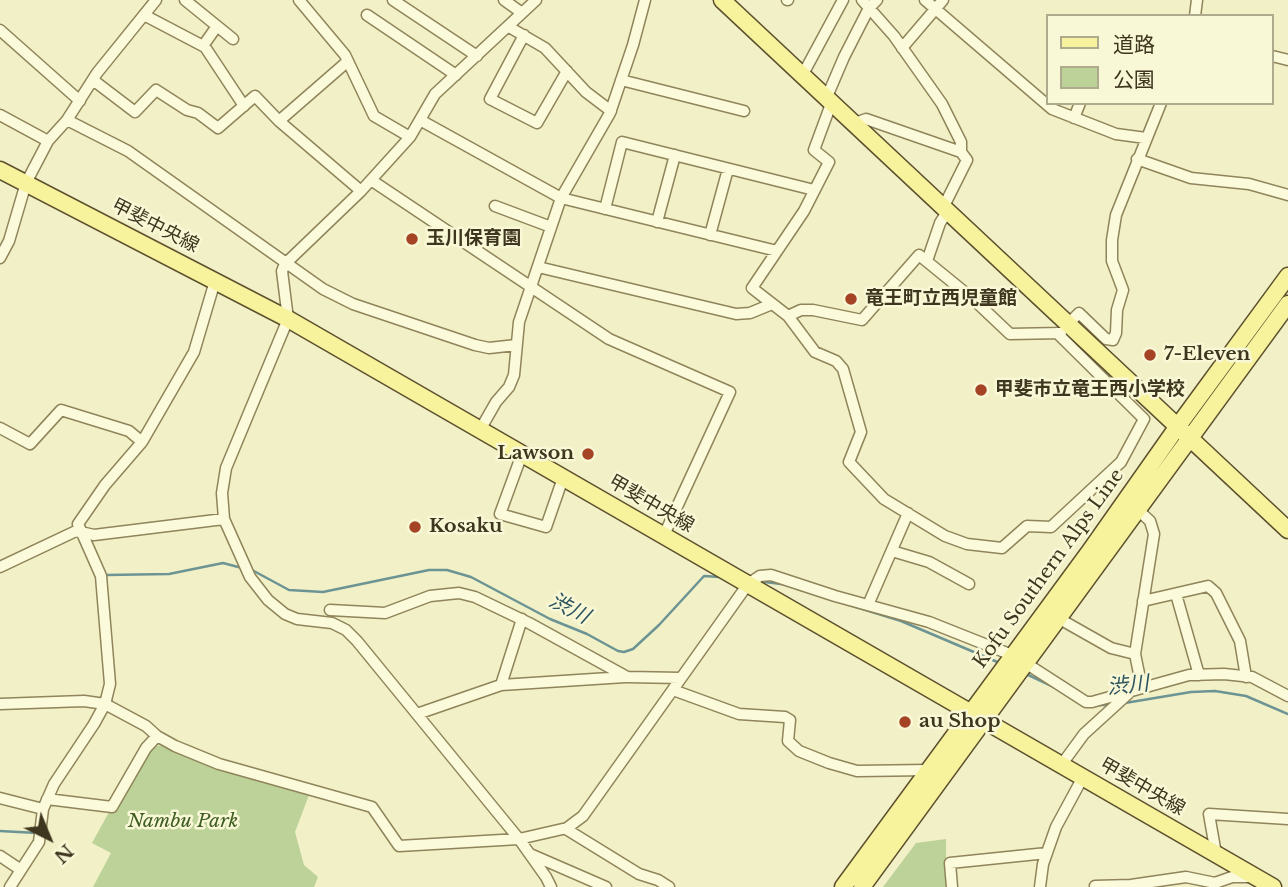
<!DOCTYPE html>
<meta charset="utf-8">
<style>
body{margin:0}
#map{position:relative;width:1288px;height:887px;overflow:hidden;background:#f2f0c6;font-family:"Libre Baskerville","Noto Sans JP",serif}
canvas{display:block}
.legend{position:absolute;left:1046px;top:14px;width:228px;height:91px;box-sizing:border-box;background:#f9f8d6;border:2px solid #aeaa8d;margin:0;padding:9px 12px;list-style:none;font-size:21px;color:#3e361f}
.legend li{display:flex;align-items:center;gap:14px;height:35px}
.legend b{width:35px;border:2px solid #aeaa8d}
.north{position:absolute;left:14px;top:803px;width:70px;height:70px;-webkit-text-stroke:5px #f9f8d6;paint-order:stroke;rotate:137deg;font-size:19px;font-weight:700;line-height:28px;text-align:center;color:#3e361f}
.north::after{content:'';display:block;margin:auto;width:24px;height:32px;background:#3e361f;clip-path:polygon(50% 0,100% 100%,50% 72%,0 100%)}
</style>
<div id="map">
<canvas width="1288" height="887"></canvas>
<ul class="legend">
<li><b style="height:9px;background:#f7f29c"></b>道路</li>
<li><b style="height:19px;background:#bcd298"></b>公園</li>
</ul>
<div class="north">N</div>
</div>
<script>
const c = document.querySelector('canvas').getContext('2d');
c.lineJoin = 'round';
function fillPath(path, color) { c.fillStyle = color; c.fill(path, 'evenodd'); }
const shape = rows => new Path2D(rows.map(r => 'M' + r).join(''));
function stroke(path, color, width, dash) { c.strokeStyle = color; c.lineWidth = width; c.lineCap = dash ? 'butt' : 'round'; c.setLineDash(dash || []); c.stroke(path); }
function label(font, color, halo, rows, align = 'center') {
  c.font = font + ' "Libre Baskerville","Noto Sans JP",serif'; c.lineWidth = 5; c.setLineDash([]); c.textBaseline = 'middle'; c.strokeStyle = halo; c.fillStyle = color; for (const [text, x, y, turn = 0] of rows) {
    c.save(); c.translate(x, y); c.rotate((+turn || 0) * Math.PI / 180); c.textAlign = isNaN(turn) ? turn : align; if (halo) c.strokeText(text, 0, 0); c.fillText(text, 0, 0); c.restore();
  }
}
fillPath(shape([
 [164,745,309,795,295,832,304,865,318,877,314,887,93,887,111,853,92,843,109,812,116,808,148,750,155,746],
 [946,839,946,887,883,887,916,843]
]), '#bcd298');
stroke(shape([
 [252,570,289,590,323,592,429,570,447,570,471,577,550,619,587,634,618,651,624,652,633,649,659,625,704,576,720,577],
 [757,581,789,585],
 [106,584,106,575,169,574,223,563,242,568],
 [798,589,901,621,1002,664],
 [1024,673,1056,688],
 [111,703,113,689],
 [1125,703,1191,692,1215,691,1246,696,1288,714],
 [1097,705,1112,705],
 [101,721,108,709],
 [0,831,37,833]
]), '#6d9495', 2.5);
const minor = shape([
 [185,0,233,39],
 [299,0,345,55,374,116,410,137],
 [393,0,477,56],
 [504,0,522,13],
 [536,0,435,94,410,137,361,191,285,264,282,271,288,319,226,468,222,493,224,519,250,577,268,600,285,614,297,619,332,623,346,630,357,641,519,839,546,877,551,887],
 [787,0,788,0],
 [862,0,894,36,942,104,961,142,961,152],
 [925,0,1052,109,1116,134,1146,138],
 [144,15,205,47,244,106],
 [367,15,456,75],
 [1195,16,1197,0],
 [509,27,545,48,586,92,611,111],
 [0,30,80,101],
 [524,35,490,99,537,123,567,71],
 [203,46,217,26],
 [902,48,943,0],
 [1272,56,1288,60],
 [802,76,843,0],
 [93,80,135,112,156,90,187,110,198,113,218,128,255,96,279,121,361,191],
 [621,80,744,111],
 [826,99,844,57,869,8,877,0],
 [831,104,814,150,829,162,804,211,752,288,788,316,815,352,836,361,843,369,861,432,849,462,884,499,945,536,967,544,1002,548,1027,526,1051,527,1121,462,1144,419,1057,333],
 [0,115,48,141],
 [1074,118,1080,103],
 [67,120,128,151,323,289,353,304,475,345,489,348,516,345],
 [420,120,561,198,777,251],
 [279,121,348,61],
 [853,124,866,119,961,152,967,160,943,208],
 [1137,159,1191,178,1249,184,1288,195],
 [371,180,609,339,730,392,664,535],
 [495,206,551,227],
 [605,209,622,142,814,190],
 [657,222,675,155],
 [710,235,728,169],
 [0,258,9,241,26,183,48,141,67,120,97,73,156,0],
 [927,261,940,223,947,212],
 [538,267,736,314,750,313,772,304],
 [788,316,801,310,813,310,862,320,919,255,973,299,1010,334,1061,333],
 [1067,325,1079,313,1106,339,1113,340,1116,333,1117,310,1123,290,1112,261,1112,240,1116,215,1161,103],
 [0,428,30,444,61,410,129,431,142,442],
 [480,430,496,402,509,387,514,375,519,322,561,198,610,113,633,45,645,0],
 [522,454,500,514,546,527,563,478],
 [1138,510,1150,521,1154,534,1135,654,1142,688],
 [892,551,929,562,969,584],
 [0,567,76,531,94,535,224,519],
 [1176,594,1199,675],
 [1143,601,1208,586,1216,593,1240,641,1246,677],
 [868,605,908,513],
 [330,610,385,613,430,596,459,593,475,597,529,623,627,677,681,678],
 [1058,618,1111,648,1135,654],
 [1027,664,1086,702,1092,702,1189,675,1224,674,1252,677,1288,696],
 [501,685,522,619],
 [673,690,739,714,785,717,790,720,788,741,799,751,829,763,857,771,928,770],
 [0,704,84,701,105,704,146,726,157,736,175,746,219,764,372,807,399,846,519,839,567,828,583,816,748,584,760,576,771,575,835,596,929,622,1012,655],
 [417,714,501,685,625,677],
 [1062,764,1084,734,1129,693],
 [0,798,43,809],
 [47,799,112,807,146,748,157,736],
 [566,829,639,874,658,880,669,887],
 [530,854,606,887],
 [1216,854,1209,814,1288,819],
 [0,856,21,870],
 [1095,886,1131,885,1186,877,1215,883,1232,877,1252,877],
 [10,887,39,842,43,809,54,784,94,724,105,704,110,684,101,576,78,524,105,485,142,442,194,352,215,281],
 [952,887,950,863,1047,853],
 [1040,887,1043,864,1056,827,1083,777]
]);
const primary = shape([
 [722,0,1288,530],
 [0,170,288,319,1273,887],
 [843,887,1090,551,1178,426,1288,276],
 [862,887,1288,304]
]);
stroke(minor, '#8f845a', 13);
stroke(primary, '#5d502e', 19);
stroke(minor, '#fbfada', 10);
stroke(primary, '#f7f29c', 16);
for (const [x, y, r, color] of [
 [412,239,7,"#a44424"],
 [851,299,7,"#a44424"],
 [1150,355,7,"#a44424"],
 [981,390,7,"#a44424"],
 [588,454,7,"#a44424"],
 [415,527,7,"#a44424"],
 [905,722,7,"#a44424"]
]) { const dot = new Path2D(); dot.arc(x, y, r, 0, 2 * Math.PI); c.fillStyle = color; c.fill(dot); stroke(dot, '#f9f8d6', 2.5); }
label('19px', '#3e361f', '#f9f8d6', [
 ["甲斐中央線",155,226,27],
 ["甲斐中央線",651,504,30],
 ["Kofu Southern Alps Line",1049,569,-54],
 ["甲斐中央線",1142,787,30]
]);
label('bold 19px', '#3e361f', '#f9f8d6', [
 ["玉川保育園",426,239],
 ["竜王町立西児童館",865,299],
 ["7-Eleven",1164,355],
 ["甲斐市立竜王西小学校",995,390],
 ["Lawson",574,454,"right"],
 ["Kosaku",429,527],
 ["au Shop",919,722]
], 'left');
label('italic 19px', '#3f5d23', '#f9f8d6', [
 ["Nambu Park",183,822]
]);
label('italic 21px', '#2d555f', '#f9f8d6', [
 ["渋川",569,609,27],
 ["渋川",1128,686,-6]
]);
</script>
